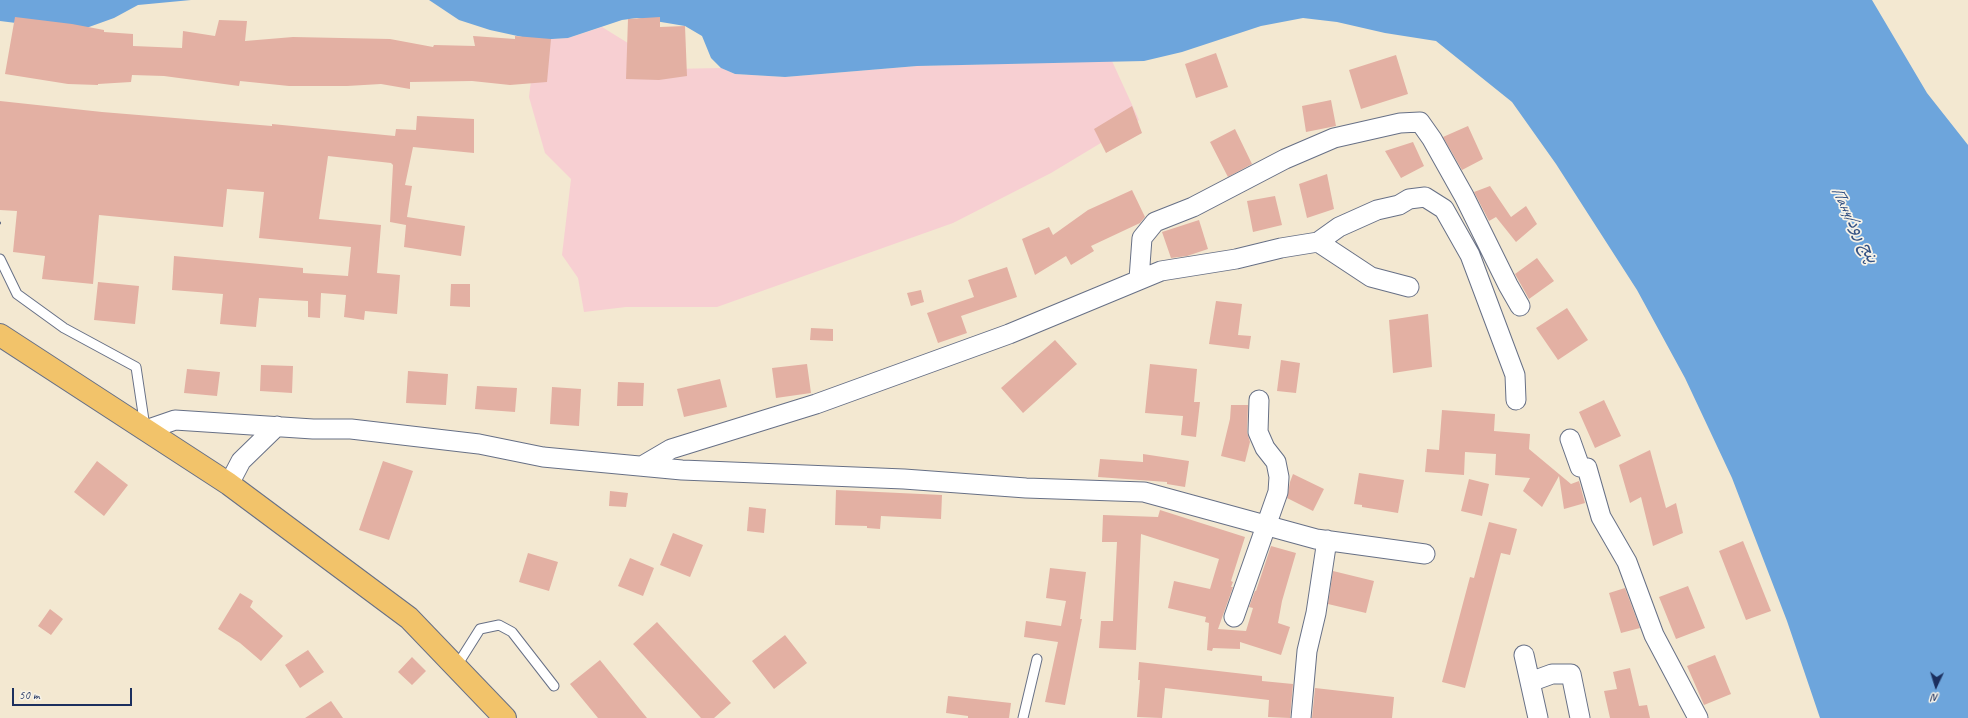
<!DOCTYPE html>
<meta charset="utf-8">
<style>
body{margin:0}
#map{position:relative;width:1968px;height:718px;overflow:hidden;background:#f3e8d1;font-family:Caveat,sans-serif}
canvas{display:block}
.north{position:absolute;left:1916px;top:666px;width:40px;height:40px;-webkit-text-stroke:3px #f7f3e8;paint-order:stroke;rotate:184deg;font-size:11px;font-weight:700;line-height:16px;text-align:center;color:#1b2f5e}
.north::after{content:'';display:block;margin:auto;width:14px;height:18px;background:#1b2f5e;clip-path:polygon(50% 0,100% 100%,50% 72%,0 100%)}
.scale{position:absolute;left:12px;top:688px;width:120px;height:18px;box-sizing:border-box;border:2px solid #1b2f5e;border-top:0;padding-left:5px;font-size:12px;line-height:14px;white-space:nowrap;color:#1b2f5e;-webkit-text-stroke:3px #f7f3e8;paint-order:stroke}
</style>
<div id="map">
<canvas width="1968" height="718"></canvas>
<div class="north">N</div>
<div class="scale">50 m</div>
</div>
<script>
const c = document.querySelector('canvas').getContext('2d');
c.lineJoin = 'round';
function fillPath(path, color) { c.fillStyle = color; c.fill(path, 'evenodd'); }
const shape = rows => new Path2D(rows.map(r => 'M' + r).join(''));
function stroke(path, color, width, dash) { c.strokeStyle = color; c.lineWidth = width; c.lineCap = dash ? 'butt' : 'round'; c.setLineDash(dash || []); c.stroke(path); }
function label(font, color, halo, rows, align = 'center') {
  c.font = font + ' Caveat,"Playpen Sans Arabic",sans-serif'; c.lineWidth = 3.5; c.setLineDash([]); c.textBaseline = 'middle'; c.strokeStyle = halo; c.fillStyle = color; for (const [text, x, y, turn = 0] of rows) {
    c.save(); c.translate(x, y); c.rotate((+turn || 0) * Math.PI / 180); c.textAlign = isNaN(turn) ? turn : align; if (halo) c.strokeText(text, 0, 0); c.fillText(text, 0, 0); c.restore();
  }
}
fillPath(shape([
 [602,27,670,69,721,68,735,74,785,77,917,66,1112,61,1139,120,1051,173,953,223,717,307,626,307,584,312,578,278,562,255,571,179,545,153,529,97,536,40,568,38]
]), '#f7cfd2');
fillPath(shape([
 [0,0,191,0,138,5,114,18,89,27,64,29,0,21],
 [429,0,1872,0,1927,93,1968,145,1968,718,1820,718,1787,621,1732,478,1685,378,1637,290,1556,164,1512,102,1436,41,1385,33,1337,22,1303,18,1261,26,1182,52,1144,61,917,66,785,77,735,74,721,68,711,58,702,36,685,26,637,18,622,20,568,38,536,40,490,30,459,20]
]), '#6da5dc');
fillPath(shape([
 [15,17,72,24,104,30,104,32,133,34,133,46,182,48,183,31,215,36,219,20,247,21,245,41,293,37,390,39,433,47,434,45,475,46,473,36,515,39,515,36,551,39,547,82,510,85,472,81,410,82,410,89,381,84,347,86,289,86,240,81,239,86,164,76,132,75,131,82,98,84,98,85,68,84,5,74],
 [660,17,660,27,685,26,687,76,659,80,626,79,628,19],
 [1216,53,1228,87,1196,98,1185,64],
 [1396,55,1408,94,1361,109,1349,70],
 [1331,100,1336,126,1306,132,1302,106],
 [0,101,102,112,272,126,272,124,395,136,396,129,416,130,417,116,474,119,474,153,413,147,405,185,412,186,407,217,465,226,461,256,404,247,406,225,390,222,393,165,391,163,328,156,319,219,381,225,377,273,400,275,397,314,365,311,364,320,344,317,346,295,321,293,320,318,308,317,308,301,259,298,256,327,220,324,223,294,172,290,174,256,303,268,303,273,348,276,351,247,259,238,264,192,227,189,223,227,99,215,93,284,42,279,45,256,13,252,17,211,0,210],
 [1132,106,1142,133,1106,153,1094,129],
 [1468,126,1483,159,1462,170,1443,137],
 [1235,129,1252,164,1228,177,1210,142],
 [1413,142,1424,166,1401,178,1385,151],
 [1327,174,1334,209,1307,218,1299,184],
 [1490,186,1511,217,1526,206,1537,224,1516,242,1496,217,1489,221,1474,192],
 [1132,190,1145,217,1140,223,1091,246,1094,251,1071,265,1066,256,1035,275,1022,239,1049,227,1053,235,1088,210],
 [1275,196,1282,225,1253,232,1247,201],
 [1199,220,1208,249,1187,256,1171,258,1162,232],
 [1537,258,1554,281,1529,299,1515,274],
 [1007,267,1017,297,961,316,967,333,938,343,927,313,974,297,968,280],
 [98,282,139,286,135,324,94,320],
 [451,284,470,284,470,307,450,306],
 [921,290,924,302,911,306,907,293],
 [1216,301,1242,304,1238,335,1251,336,1249,349,1209,344],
 [1567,308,1588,340,1558,360,1536,328],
 [1428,314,1432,367,1393,373,1389,320],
 [811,328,833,329,833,341,810,340],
 [1055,340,1077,364,1023,413,1001,388],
 [1281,360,1300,363,1296,393,1277,391],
 [807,364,811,393,776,398,772,368],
 [1150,364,1197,369,1194,402,1200,402,1196,437,1181,435,1183,416,1145,413],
 [261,365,293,366,292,393,260,391],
 [187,369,220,372,217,396,184,393],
 [408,371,448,374,446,405,406,403],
 [720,379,727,407,684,417,677,389],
 [618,382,644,383,643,406,617,406],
 [477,386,517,388,515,412,475,409],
 [552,387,581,389,579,426,550,424],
 [1604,400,1621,436,1595,448,1579,412],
 [1231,405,1248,405,1247,432,1250,442,1245,462,1221,456,1230,419],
 [1442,410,1495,414,1494,431,1530,434,1529,449,1571,484,1579,481,1585,503,1564,509,1559,476,1542,507,1523,491,1530,478,1495,475,1496,454,1465,452,1464,475,1425,472,1427,449,1439,450],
 [1650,450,1666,508,1676,503,1683,533,1653,546,1641,497,1630,503,1619,465],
 [1143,454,1189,461,1185,487,1167,484,1167,482,1098,477,1100,459,1143,462],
 [97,461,128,485,104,516,74,492],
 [383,461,413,471,389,540,359,530],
 [1359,473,1404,480,1398,513,1362,507,1362,505,1354,504],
 [1293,474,1324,489,1313,511,1287,498,1290,482],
 [1469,479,1489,484,1482,516,1461,511],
 [836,490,942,495,941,519,881,516,880,529,867,528,867,526,835,525],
 [610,491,628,493,626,507,609,506],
 [749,507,766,509,764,533,747,531],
 [1160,510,1245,537,1231,581,1233,582,1231,587,1233,587,1218,629,1246,631,1253,608,1249,607,1255,591,1256,591,1271,546,1296,553,1282,601,1278,623,1290,627,1281,655,1240,642,1240,649,1213,648,1212,651,1207,650,1209,623,1205,622,1206,617,1168,608,1174,581,1210,589,1219,559,1141,534,1136,650,1099,648,1101,621,1113,621,1117,542,1102,542,1103,515,1158,517],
 [1489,522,1517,529,1510,555,1501,553,1465,688,1442,682,1470,577,1474,578],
 [673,533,703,545,690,577,660,565],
 [1743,541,1771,611,1746,620,1719,551],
 [528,553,558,562,549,591,519,582],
 [630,558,654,568,643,596,618,586],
 [1050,568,1086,572,1080,619,1082,619,1065,705,1045,702,1058,642,1024,637,1026,621,1061,626,1066,601,1046,598],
 [1333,571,1374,581,1366,613,1328,604],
 [1688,586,1705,628,1676,639,1659,597],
 [1625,588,1640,628,1621,633,1609,593],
 [240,593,253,601,250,607,283,636,261,661,240,643,218,629],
 [50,609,63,619,51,635,38,626],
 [657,622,731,703,714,718,701,718,633,644],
 [785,635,807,663,774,689,752,661],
 [308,650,324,672,300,688,285,665],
 [1715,655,1731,694,1704,705,1687,666],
 [412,657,426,671,412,685,398,672],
 [600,660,647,718,598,718,570,684],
 [1139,662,1262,676,1262,681,1293,684,1290,718,1268,717,1269,700,1165,688,1162,718,1137,717,1140,680,1138,680],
 [1630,668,1639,706,1647,705,1650,718,1610,718,1604,691,1617,689,1613,672],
 [1315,688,1394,697,1392,718,1312,718],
 [948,696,1011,703,1009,718,968,718,968,716,946,713],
 [331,701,343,718,305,718]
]), '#e3b0a3');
const service = shape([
 [0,259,17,294,64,328,136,367,145,427],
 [456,667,480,629,499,625,512,632,554,686],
 [1023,718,1037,659]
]);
const minor = shape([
 [1318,242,1371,277,1409,287],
 [1139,279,1142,238,1155,222,1193,207,1285,159,1334,138,1400,123,1420,122,1432,139,1464,196,1508,285,1520,306],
 [146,430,175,420,313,429,351,429,479,444,543,457,682,470,904,479,1026,488,1144,492,1316,539,1425,554],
 [1570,439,1580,467,1587,468,1601,517,1627,562,1654,635,1698,718],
 [642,466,671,449,816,404,1009,334,1161,271,1236,259,1281,248,1318,242,1339,227,1377,210,1399,205,1409,199,1425,197,1444,209,1470,255,1515,375,1516,400],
 [229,484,241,461,277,426],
 [1234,617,1278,492,1279,477,1276,462,1265,448,1258,432,1259,400],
 [1524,655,1530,682],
 [1301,718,1307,651,1316,613,1327,540],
 [1538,718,1530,682,1552,674,1571,674,1580,718]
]);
const primary = shape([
 [0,335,229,484,409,618,505,718]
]);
stroke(service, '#677086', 11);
stroke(minor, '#677086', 21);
stroke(primary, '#677086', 24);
stroke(shape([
 [0,223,1,223]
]), '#677086', 2.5, [3, 3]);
stroke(service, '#fff', 9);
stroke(minor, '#fff', 19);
stroke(primary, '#f2c36a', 22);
label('italic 17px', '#345284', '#f7f3e8', [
 ["Панҷ/پنج رود",1854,225,63]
]);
</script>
